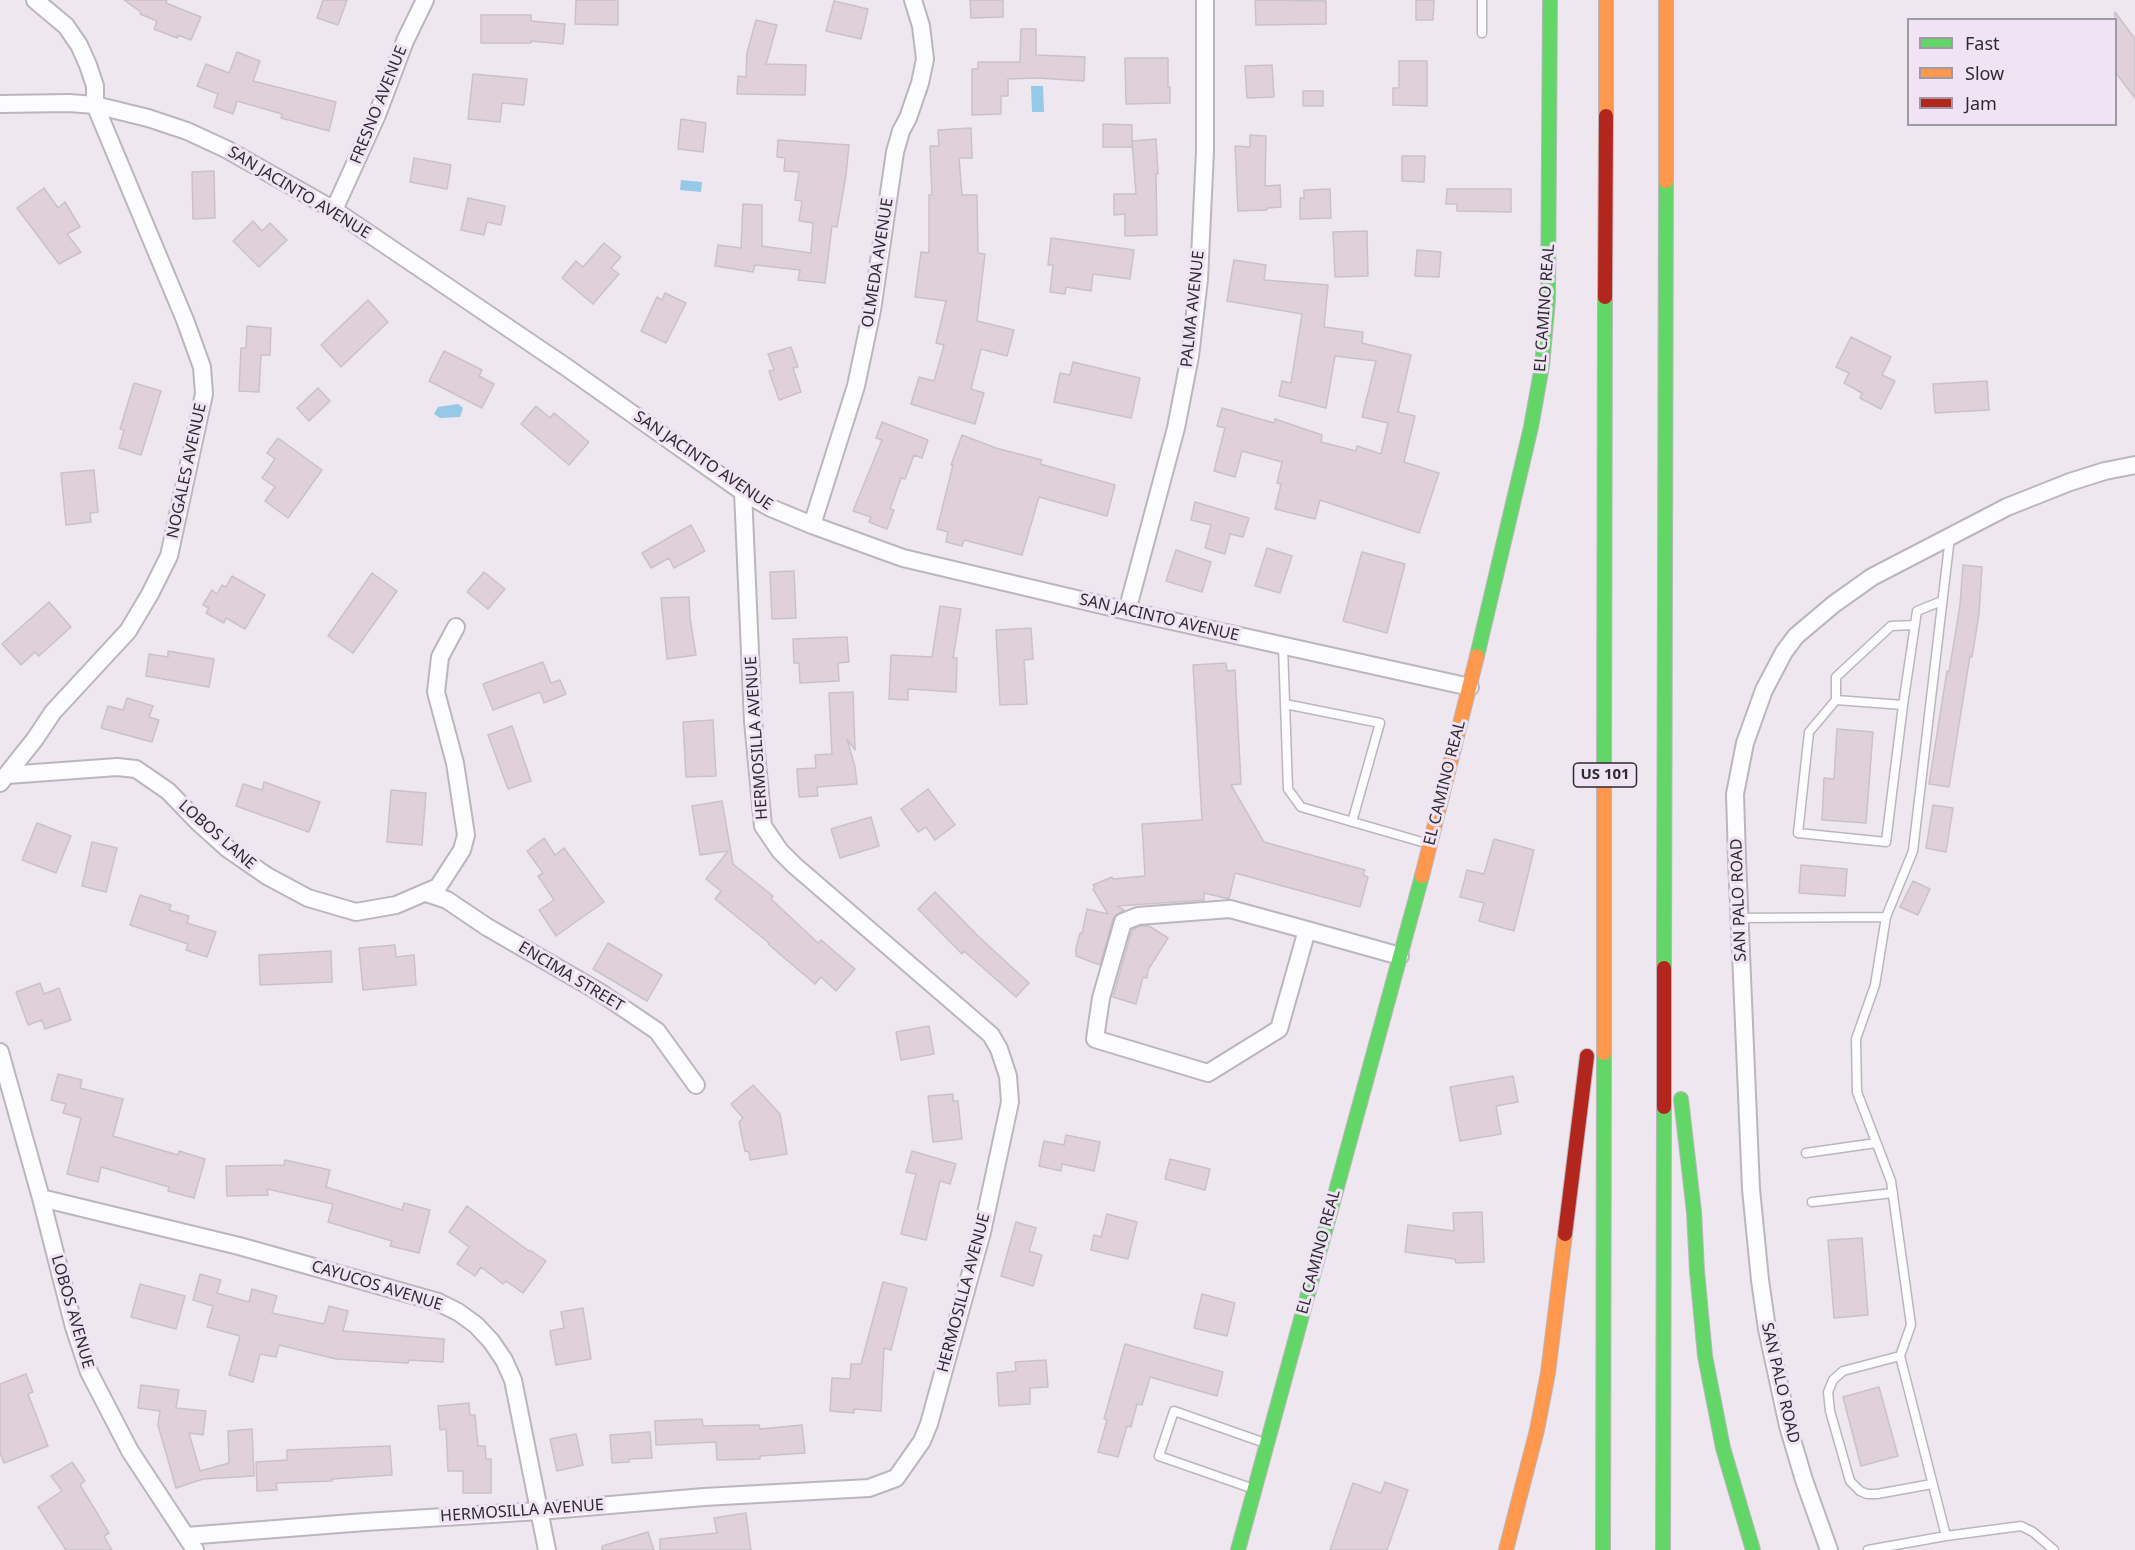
<!DOCTYPE html>
<style>
body{margin:0}
#map{position:relative;width:2135px;height:1550px;overflow:hidden;background:#eee7f0;font-family:"Noto Sans",sans-serif}
canvas{display:block}
.legend{position:absolute;left:1907px;top:18px;width:210px;height:108px;box-sizing:border-box;background:#efe3f4;border:2px solid #a299a6;margin:0;padding:8px 10px;list-style:none;font-size:18px;color:#2f2b31}
.legend li{display:flex;align-items:center;gap:12px;height:30px}
.legend b{width:30px;border:2px solid #a299a6}
</style>
<div id="map">
<canvas width="2135" height="1550"></canvas>
<ul class="legend">
<li><b style="height:8px;background:#63d668"></b>Fast</li>
<li><b style="height:8px;background:#ff974d"></b>Slow</li>
<li><b style="height:8px;background:#b3261e"></b>Jam</li>
</ul>
</div>
<script>
const c = document.querySelector('canvas').getContext('2d');
c.lineJoin = 'round';
function fillPath(path, color) { c.fillStyle = color; c.fill(path, 'evenodd'); }
const shape = rows => new Path2D(rows.map(r => 'M' + r).join(''));
function stroke(path, color, width, dash) { c.strokeStyle = color; c.lineWidth = width; c.lineCap = dash ? 'butt' : 'round'; c.setLineDash(dash || []); c.stroke(path); }
function label(font, color, halo, rows, align = 'center') {
  c.font = font + ' "Noto Sans",sans-serif'; c.lineWidth = 6; c.setLineDash([]); c.textBaseline = 'middle'; c.strokeStyle = halo; c.fillStyle = color; for (const [text, x, y, turn = 0] of rows) {
    c.save(); c.translate(x, y); c.rotate((+turn || 0) * Math.PI / 180); c.textAlign = isNaN(turn) ? turn : align; if (halo) c.strokeText(text, 0, 0); c.fillText(text, 0, 0); c.restore();
  }
}
fillPath(shape([
 [1031,86,1043,86,1044,112,1032,112],
 [681,180,702,182,701,192,680,190],
 [458,404,463,408,460,417,440,418,434,414,438,407]
]), '#96c8e7');
const building = shape([
 [124,0,167,0,166,3,201,17,191,40,178,35,177,38,154,29,157,21,140,14,141,12,124,0],
 [323,0,347,0,338,25,317,18,323,0],
 [576,0,618,0,618,25,575,24,576,0],
 [970,0,1003,0,1003,17,971,18,970,0],
 [1255,0,1326,1,1326,24,1256,25,1255,0],
 [1416,0,1434,0,1433,20,1416,20,1416,0],
 [834,1,868,9,861,39,826,31,834,1],
 [2115,12,2135,39,2135,98,2115,72,2115,12],
 [481,15,531,15,531,21,565,24,563,44,531,41,531,43,481,43,481,15],
 [756,20,777,25,766,64,806,65,805,95,737,94,738,76,746,77,747,53,756,20],
 [1021,29,1036,29,1036,55,1085,57,1084,81,1037,78,1008,79,1008,96,1001,96,1001,114,972,115,972,69,978,69,978,62,1020,62,1021,29],
 [237,52,260,61,253,81,336,102,329,131,281,118,282,114,237,101,233,114,214,107,218,94,197,86,206,64,229,73,237,52],
 [1125,58,1168,58,1168,87,1170,87,1170,103,1126,104,1125,58],
 [1399,61,1427,61,1427,106,1393,105,1393,88,1399,88,1399,61],
 [1272,65,1274,97,1247,98,1245,66,1272,65],
 [473,74,527,79,524,105,502,103,500,122,468,119,473,74],
 [1303,91,1323,91,1323,106,1303,106,1303,91],
 [681,119,706,123,703,152,678,149,681,119],
 [1103,124,1132,125,1132,147,1103,147,1103,124],
 [971,128,972,158,959,158,962,195,977,195,978,253,985,254,977,321,1014,330,1007,356,981,349,971,389,984,393,975,424,911,404,919,377,934,381,944,345,936,343,946,301,915,297,921,252,929,253,929,195,932,195,930,146,939,146,938,130,971,128],
 [1250,135,1266,136,1265,186,1280,185,1281,207,1267,208,1267,210,1238,211,1235,146,1250,147,1250,135],
 [1156,139,1158,174,1156,174,1157,235,1125,236,1125,214,1114,215,1114,194,1136,194,1132,141,1156,139],
 [778,140,849,145,846,175,837,227,832,226,825,283,798,280,800,270,755,265,753,272,715,266,718,245,741,248,743,204,762,205,762,246,811,253,813,223,799,221,802,201,795,200,799,172,784,171,785,158,777,157,778,140],
 [1402,156,1425,156,1424,182,1402,181,1402,156],
 [414,158,451,165,447,189,410,182,414,158],
 [214,171,215,218,193,219,192,172,214,171],
 [44,188,58,208,65,202,80,227,67,234,81,252,59,264,17,208,44,188],
 [1330,189,1331,218,1300,219,1300,198,1304,198,1304,190,1330,189],
 [1447,189,1511,189,1511,212,1457,211,1457,204,1446,204,1447,189],
 [468,198,505,206,501,225,487,222,484,235,461,230,468,198],
 [253,221,262,231,270,223,287,240,259,267,233,241,253,221],
 [1367,231,1368,276,1335,277,1333,232,1367,231],
 [1051,238,1134,250,1130,279,1093,274,1091,291,1066,287,1065,294,1050,292,1053,265,1048,265,1051,238],
 [604,243,621,257,611,268,619,274,593,304,562,278,576,261,583,267,604,243],
 [1417,250,1441,252,1439,277,1415,276,1417,250],
 [1234,260,1266,265,1264,280,1328,285,1324,327,1363,332,1362,343,1411,355,1398,412,1415,416,1404,462,1439,473,1419,533,1320,500,1315,519,1275,509,1281,484,1277,483,1282,462,1242,451,1235,477,1214,471,1225,428,1217,426,1222,408,1274,423,1275,419,1322,435,1321,442,1356,451,1357,446,1381,454,1388,423,1362,417,1376,361,1335,356,1326,408,1279,396,1282,381,1291,383,1302,314,1227,301,1234,260],
 [665,293,686,303,666,343,641,331,657,297,662,300,665,293],
 [368,300,388,322,341,367,321,345,368,300],
 [247,326,271,328,270,355,261,355,259,392,239,391,241,348,246,348,247,326],
 [1851,337,1891,357,1882,375,1895,381,1881,409,1860,398,1862,393,1844,383,1849,373,1836,367,1851,337],
 [791,347,798,367,793,368,801,392,779,400,769,371,774,370,768,354,791,347],
 [444,351,482,370,479,376,494,384,482,408,429,381,444,351],
 [1073,362,1140,378,1131,418,1054,402,1060,373,1070,375,1073,362],
 [1987,381,1989,410,1935,413,1933,384,1987,381],
 [134,383,161,391,141,455,119,448,124,430,120,429,134,383],
 [318,388,330,401,309,421,297,408,318,388],
 [536,406,550,418,554,413,589,442,569,465,521,424,536,406],
 [882,422,928,440,922,458,914,455,905,479,901,478,890,509,894,510,887,529,869,522,871,517,853,511,882,440,876,438,882,422],
 [962,435,996,448,1042,460,1040,464,1115,485,1107,516,1039,497,1022,555,964,540,962,546,946,542,948,532,937,529,953,465,951,465,962,435],
 [278,438,322,470,288,518,265,501,275,487,262,478,275,459,267,453,278,438],
 [94,470,98,512,90,513,91,522,66,525,61,473,94,470],
 [1195,502,1249,518,1243,537,1230,534,1225,554,1205,548,1211,525,1191,520,1195,502],
 [691,525,705,551,674,568,669,558,651,568,642,553,691,525],
 [1267,548,1292,556,1280,593,1255,586,1267,548],
 [1176,550,1211,562,1202,592,1166,581,1176,550],
 [1362,552,1405,564,1387,633,1343,621,1362,552],
 [1963,565,1982,567,1979,614,1972,657,1970,656,1949,787,1929,784,1947,671,1949,672,1960,605,1963,565],
 [794,571,796,618,772,619,770,572,794,571],
 [484,572,505,589,488,609,467,592,484,572],
 [372,573,397,591,353,653,328,636,372,573],
 [232,576,265,595,245,629,226,618,224,623,206,613,209,608,203,605,212,590,217,594,222,585,226,587,232,576],
 [689,597,690,618,696,655,667,659,661,598,689,597],
 [49,602,71,627,39,656,35,652,21,665,2,644,49,602],
 [940,606,961,609,953,658,957,658,956,692,908,689,908,700,889,699,891,655,932,657,940,606],
 [1031,628,1033,659,1024,660,1027,704,1000,705,996,630,1031,628],
 [847,637,849,662,838,663,839,681,800,683,799,663,794,663,793,639,847,637],
 [168,651,214,659,209,687,146,676,149,654,168,657,168,651],
 [543,662,551,683,560,680,566,694,544,703,540,692,493,710,483,684,543,662],
 [1226,663,1227,671,1235,670,1241,784,1231,785,1264,842,1365,870,1363,875,1368,877,1360,907,1235,873,1229,899,1204,893,1204,900,1117,906,1124,910,1116,915,1113,919,1100,965,1076,956,1076,948,1080,933,1082,934,1087,909,1108,914,1093,889,1095,887,1093,885,1112,877,1113,879,1145,876,1142,824,1202,820,1193,665,1226,663],
 [853,692,855,750,847,739,855,767,857,784,817,787,818,796,799,797,797,769,816,768,815,755,832,754,829,693,853,692],
 [127,698,153,706,149,717,159,720,152,742,101,728,108,706,123,710,127,698],
 [713,720,716,776,686,777,683,722,713,720],
 [512,726,531,781,508,789,488,735,512,726],
 [1837,729,1873,732,1866,823,1822,820,1824,778,1834,779,1837,729],
 [264,782,320,802,309,832,236,806,243,784,262,790,264,782],
 [928,789,955,825,935,840,926,827,918,832,901,809,928,789],
 [391,790,426,793,422,845,387,842,391,790],
 [722,801,733,864,773,896,771,899,818,943,821,940,855,969,836,991,821,977,815,984,768,944,769,943,715,899,721,891,706,879,728,851,700,855,692,806,722,801],
 [1933,805,1953,808,1946,852,1926,848,1933,805],
 [871,817,879,846,840,858,831,829,871,817],
 [37,823,71,836,56,873,22,860,37,823],
 [544,838,555,855,564,848,604,902,556,936,539,910,554,900,538,876,543,873,527,851,544,838],
 [1494,839,1534,850,1514,931,1479,921,1484,903,1460,897,1467,870,1484,874,1494,839],
 [92,842,117,848,106,892,82,886,92,842],
 [1801,865,1847,869,1845,896,1799,893,1801,865],
 [1913,881,1930,889,1918,915,1900,907,1913,881],
 [935,892,979,937,1029,983,1016,997,964,951,962,954,918,909,935,892],
 [140,895,171,905,169,910,189,916,187,923,216,932,207,957,186,950,188,944,130,925,140,895],
 [1140,926,1149,926,1168,938,1148,970,1147,978,1143,977,1136,1004,1113,997,1132,930,1140,926],
 [608,943,662,975,647,1001,593,969,608,943],
 [395,945,396,957,414,955,416,985,363,990,359,948,395,945],
 [331,951,332,982,260,985,259,955,331,951],
 [40,983,44,994,59,988,71,1020,45,1029,42,1020,28,1025,16,992,40,983],
 [929,1026,934,1054,901,1060,896,1032,929,1026],
 [58,1074,82,1080,80,1088,123,1099,113,1136,178,1155,179,1151,205,1159,194,1198,168,1191,169,1187,101,1167,98,1182,67,1174,81,1118,63,1113,66,1104,51,1100,58,1074],
 [1513,1076,1518,1102,1496,1106,1501,1134,1460,1141,1450,1087,1513,1076],
 [753,1085,780,1114,787,1154,750,1160,749,1152,745,1151,739,1122,743,1118,731,1104,753,1085],
 [953,1094,953,1101,958,1101,962,1139,933,1142,928,1096,953,1094],
 [1066,1135,1100,1142,1094,1171,1062,1164,1061,1171,1039,1166,1044,1141,1064,1145,1066,1135],
 [912,1151,956,1164,950,1184,940,1181,926,1240,901,1234,916,1174,906,1172,912,1151],
 [1170,1159,1210,1169,1205,1190,1165,1179,1170,1159],
 [285,1160,330,1170,326,1187,402,1210,404,1203,430,1210,419,1253,390,1246,392,1241,328,1222,333,1204,267,1189,268,1195,227,1196,226,1166,284,1165,285,1160],
 [467,1206,529,1251,530,1250,546,1261,523,1293,506,1281,503,1284,481,1267,475,1276,457,1264,469,1247,449,1232,467,1206],
 [1482,1212,1484,1262,1456,1263,1455,1259,1405,1252,1408,1225,1454,1231,1453,1213,1482,1212],
 [1107,1214,1137,1222,1128,1259,1091,1250,1094,1235,1101,1237,1107,1214],
 [1016,1222,1036,1228,1029,1251,1042,1255,1033,1286,1001,1276,1016,1222],
 [1862,1238,1868,1315,1834,1318,1828,1240,1862,1238],
 [200,1274,221,1280,217,1293,249,1302,252,1289,277,1296,272,1313,324,1324,329,1306,348,1311,343,1331,444,1339,443,1362,409,1360,408,1363,336,1359,279,1345,276,1357,260,1354,253,1382,229,1375,240,1336,207,1327,213,1306,193,1300,200,1274],
 [883,1282,907,1288,891,1350,884,1348,881,1411,854,1409,854,1413,830,1411,832,1378,850,1379,851,1364,861,1364,883,1282],
 [140,1284,185,1296,176,1329,131,1317,140,1284],
 [1202,1294,1235,1303,1227,1336,1194,1328,1202,1294],
 [583,1308,591,1359,556,1365,550,1331,564,1328,561,1312,583,1308],
 [1125,1344,1223,1372,1217,1396,1150,1377,1142,1405,1137,1404,1131,1427,1127,1426,1118,1457,1098,1452,1107,1420,1104,1419,1125,1344],
 [1046,1360,1048,1387,1030,1388,1030,1404,999,1406,997,1373,1016,1371,1015,1362,1046,1360],
 [26,1374,33,1392,28,1394,48,1446,4,1463,0,1453,0,1384,26,1374],
 [141,1385,179,1390,176,1408,206,1411,203,1435,189,1433,200,1471,229,1463,228,1431,252,1429,254,1476,203,1479,176,1488,158,1425,160,1411,138,1408,141,1385],
 [1879,1387,1898,1456,1861,1466,1843,1397,1879,1387],
 [469,1403,470,1415,475,1415,478,1446,485,1446,486,1459,491,1459,491,1493,463,1493,463,1471,448,1471,446,1429,440,1430,438,1406,469,1403],
 [702,1419,703,1426,759,1425,760,1429,802,1425,805,1453,760,1456,760,1459,717,1460,716,1442,656,1445,655,1421,702,1419],
 [650,1432,652,1458,629,1459,629,1462,612,1463,610,1435,650,1432],
 [576,1434,583,1465,557,1471,550,1439,576,1434],
 [390,1446,392,1475,332,1479,332,1481,276,1483,277,1490,257,1491,256,1462,287,1460,287,1450,390,1446],
 [72,1462,85,1481,80,1485,109,1533,104,1536,112,1550,66,1550,38,1507,62,1491,51,1476,72,1462],
 [1385,1482,1408,1490,1387,1550,1330,1550,1353,1483,1381,1493,1385,1482],
 [746,1513,751,1550,660,1550,660,1539,717,1533,714,1518,746,1513],
 [648,1532,654,1550,602,1550,602,1546,648,1532]
]);
fillPath(building, '#e0d0d9');
stroke(building, '#c9c2c7', 1.5);
const lane = shape([
 [1482,0,1482,33],
 [1283,646,1288,789,1301,807,1429,844],
 [1836,700,1836,677,1891,626,1914,625],
 [1285,704,1380,723,1352,822],
 [1903,705,1886,842,1798,833,1809,732,1836,700,1903,705,1917,611,1942,601],
 [1739,918,1886,917,1913,851,1950,537],
 [1806,1153,1876,1143],
 [1812,1202,1893,1193],
 [1900,1356,1843,1371,1833,1380,1828,1392,1830,1411,1850,1481,1860,1491,1867,1494,1877,1494,1932,1484],
 [1251,1488,1159,1456,1174,1411,1265,1443],
 [1946,1536,2021,1526,2033,1532,2054,1550],
 [1868,1550,1946,1536,1900,1356,1911,1325,1891,1181,1857,1092,1856,1039,1875,985,1886,917]
]);
const street = shape([
 [0,104,69,103,95,105,148,118,187,131,226,149,334,210,566,367,743,492,771,508,812,525,903,558,1127,611,1470,687],
 [334,210,377,115,405,41,425,0],
 [812,525,856,386,872,310,895,152,901,131,908,118,920,83,925,59,921,26,913,0],
 [1127,611,1176,428,1190,356,1199,279,1205,151,1205,0],
 [7,775,117,767,136,769,168,791,198,822,228,849,267,876,308,898,356,912,396,905,438,887,462,850,466,835,455,763,436,692,440,657,456,627],
 [0,783,35,739,53,712,128,631,150,594,169,556,204,394,202,367,185,320,95,105,95,86,88,65,79,45,66,26,35,0],
 [426,893,447,900,487,927,601,993,657,1031,696,1085],
 [1307,930,1279,1029,1208,1073,1095,1039,1101,998,1123,922,1138,916,1230,909,1307,930,1400,956],
 [0,1052,41,1198,74,1327,89,1372,130,1451,195,1550],
 [41,1198,239,1246,438,1302,458,1312,476,1325,491,1341,504,1360,513,1380,547,1550],
 [186,1536,365,1522,539,1511,704,1497,869,1488,896,1478,922,1441,929,1424,982,1232,1010,1102,1008,1076,999,1049,991,1035,794,865,780,851,763,826,753,721,743,492],
 [1829,1550,1804,1480,1788,1426,1767,1329,1760,1280,1751,1189,1737,859,1735,794,1745,743,1764,690,1784,652,1796,636,1834,604,1872,577,2007,507,2070,482,2105,471,2135,465]
]);
const fast = shape([
 [1477,656,1531,427,1542,366,1548,300,1550,0],
 [1604,781,1605,297],
 [1664,968,1666,181],
 [1681,1099,1694,1212,1697,1271,1705,1356,1723,1448,1753,1550],
 [1238,1550,1422,876],
 [1603,1550,1604,1053],
 [1663,1550,1664,1107]
]);
const slow = shape([
 [1606,116,1606,0],
 [1666,181,1666,0],
 [1422,876,1477,656],
 [1604,1053,1604,781],
 [1506,1550,1537,1430,1548,1373,1565,1234]
]);
const jam = shape([
 [1605,297,1606,116],
 [1664,1107,1664,968],
 [1565,1234,1587,1056]
]);
stroke(lane, '#bbb6bc', 11);
stroke(street, '#bbb6bc', 20);
stroke(fast, '#bbb6bc', 16);
stroke(slow, '#bbb6bc', 16);
stroke(jam, '#bbb6bc', 16);
stroke(lane, '#fcfbfd', 8);
stroke(street, '#fcfbfd', 16);
stroke(fast, '#63d668', 14);
stroke(slow, '#ff974d', 14);
stroke(jam, '#b3261e', 14);
for (const [x, y, w] of [
 [1605,775,63]
]) { const box = new Path2D(); box.roundRect(x - w / 2, y - 12, w, 24, 4.5); c.fillStyle = '#efe3f4'; c.fill(box); stroke(box, '#2f2b31', 1.5); }
label('bold 15px', '#2f2b31', null, [
 ["US 101",1605,775]
]);
label('16px', '#2f2b31', '#efe3f4', [
 ["FRESNO AVENUE",379,105,-68],
 ["SAN JACINTO AVENUE",299,193,31],
 ["OLMEDA AVENUE",878,263,-81],
 ["EL CAMINO REAL",1545,308,-86],
 ["PALMA AVENUE",1193,309,-84],
 ["SAN JACINTO AVENUE",703,461,34],
 ["NOGALES AVENUE",187,471,-78],
 ["SAN JACINTO AVENUE",1159,618,13],
 ["HERMOSILLA AVENUE",757,738,-94],
 ["EL CAMINO REAL",1445,783,-76],
 ["LOBOS LANE",217,835,41],
 ["SAN PALO ROAD",1739,900,-92],
 ["ENCIMA STREET",571,977,31],
 ["EL CAMINO REAL",1319,1252,-75],
 ["CAYUCOS AVENUE",377,1286,17],
 ["HERMOSILLA AVENUE",964,1293,-75],
 ["LOBOS AVENUE",72,1312,74],
 ["SAN PALO ROAD",1780,1383,77],
 ["HERMOSILLA AVENUE",522,1511,-4]
]);
</script>
